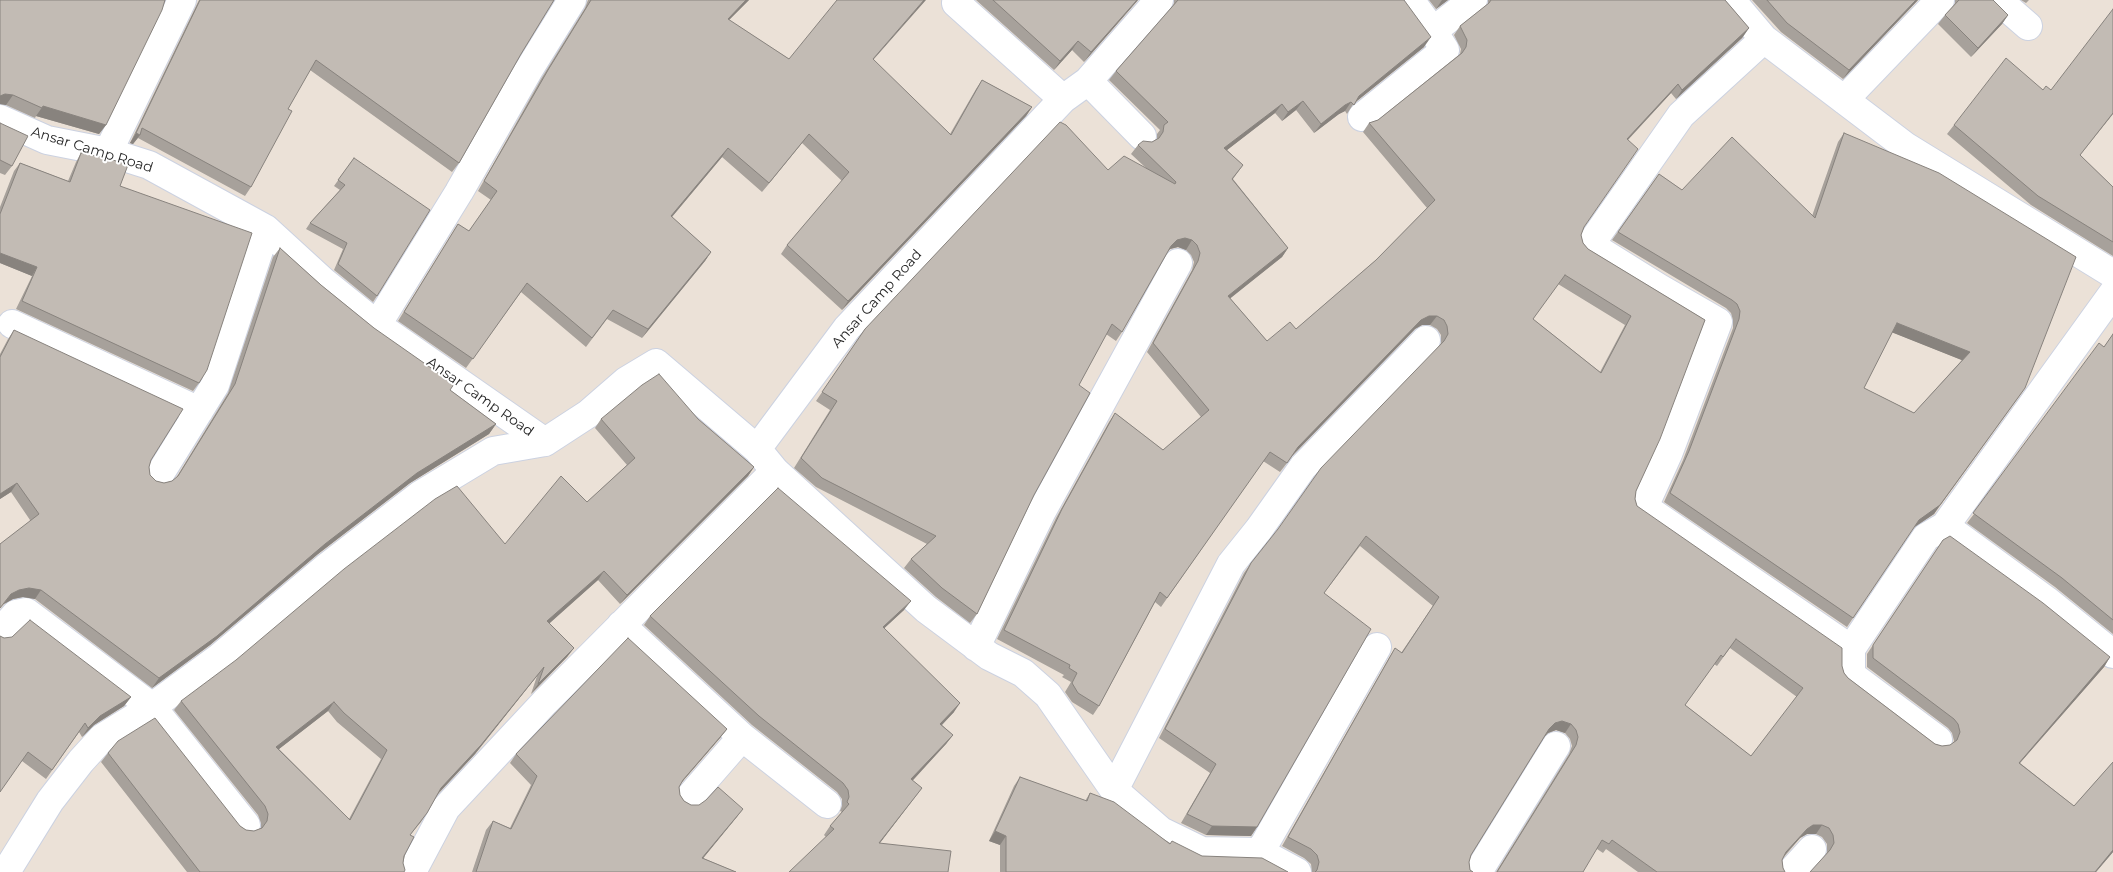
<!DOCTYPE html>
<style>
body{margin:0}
canvas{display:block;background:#ebe1d7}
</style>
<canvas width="2113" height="872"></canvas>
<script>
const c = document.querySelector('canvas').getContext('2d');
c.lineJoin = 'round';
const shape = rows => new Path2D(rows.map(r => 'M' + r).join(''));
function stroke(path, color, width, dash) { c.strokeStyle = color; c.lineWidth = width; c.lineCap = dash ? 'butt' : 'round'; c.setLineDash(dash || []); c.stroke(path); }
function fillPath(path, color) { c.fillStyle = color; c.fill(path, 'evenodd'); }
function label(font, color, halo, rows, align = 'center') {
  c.font = font + ' Montserrat,sans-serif'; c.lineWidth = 4; c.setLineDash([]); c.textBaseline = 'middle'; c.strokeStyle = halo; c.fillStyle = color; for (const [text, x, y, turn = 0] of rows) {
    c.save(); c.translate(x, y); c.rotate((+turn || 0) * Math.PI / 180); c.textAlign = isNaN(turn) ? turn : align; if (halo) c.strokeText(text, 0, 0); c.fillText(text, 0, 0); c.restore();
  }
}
const minor = shape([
 [958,0,956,3,1063,99],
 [1410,0,1433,31],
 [1731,0,1764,39,1905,146,2113,274],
 [1998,0,2028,26],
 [1764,39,1681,115,1590,245,1659,288,1718,322,1668,454,1644,507,1851,649,1926,537,1945,526,2113,293],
 [1088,81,1142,136],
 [1844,100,1940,0],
 [1362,117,1445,50,1433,31,1473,0],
 [0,119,47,140,108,152,149,165,266,229,325,283,377,325,545,442,588,414,626,381,656,363,757,449,847,328,1063,99,1088,81,1159,0],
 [108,152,182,0],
 [12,324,199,411],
 [377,325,459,192,528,71,572,0],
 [757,449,775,471,926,609,989,656,1023,673,1048,695,1114,790,1161,831,1202,851,1260,852,1297,872],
 [158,477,215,385,266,229],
 [1945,526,2046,600,2113,654],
 [621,625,742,737,688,799],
 [0,632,16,614,26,612,152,707,246,825],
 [976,647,1042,511,1178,263],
 [1851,649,1851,675,1938,740],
 [742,737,827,804],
 [1114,790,1231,564,1259,529,1303,467,1426,340],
 [1260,852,1377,647],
 [6,872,50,801,81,761,102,738,152,707,220,657,328,566,420,495,493,451,545,442],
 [412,872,446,808,545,702,775,471],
 [1478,872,1556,746],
 [1791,872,1812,849]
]);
stroke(minor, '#ccd2e1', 30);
stroke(minor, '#fff', 28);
fillPath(shape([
 [0,0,106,125,99,134,36,116,35,118,6,105,0,104],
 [199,0,554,0,521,54,459,163,452,172,310,70,288,109,251,187,245,196,138,138,133,144,130,143,197,4],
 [588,0,749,0,729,20,789,59,873,60,950,134,976,89,982,80,1032,107,1026,116,842,310,781,254,787,245,842,181,802,143,762,192,722,157,672,217,711,252,705,261,642,338,607,319,586,347,521,292,466,368,398,321,458,224,469,231,491,200,478,191,541,79,585,8],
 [976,0,1138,0,1084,62,1072,50,1054,70],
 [1174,0,1404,0,1424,47,1354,103,1347,114,1345,111,1339,114,1314,133,1296,110,1282,121,1275,113,1227,150,1243,165,1233,179,1288,248,1282,257,1230,298,1267,341,1296,329,1376,260,1427,208,1363,132,1369,123,1378,120,1460,54,1461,49,1454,35,1460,26,1488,4,1488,0,1725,0,1749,28,1742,38,1676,99,1671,93,1628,140,1584,227,1581,235,1583,243,1588,249,1705,320,1636,491,1635,499,1637,506,1842,666,1844,673,1848,678,1935,744,1942,746,1950,745,1953,743,1954,741,1952,733,1948,728,1867,667,1867,654,1943,540,2110,657,2104,667,2020,763,2074,806,2113,762,2113,852,2096,872,1826,855,1827,852,1827,844,1822,837,1816,834,1807,834,1800,838,1784,857,1782,860,1783,868,1785,872,1638,872,1606,849,1603,853,1597,849,1496,872,1569,754,1572,746,1570,739,1565,733,1556,730,1548,733,1545,736,1471,855,1469,862,1470,870,1473,872,1312,872,1311,864,1304,858,1282,846,1389,658,1395,648,1401,653,1433,606,1360,546,1324,593,1257,827,1251,836,1206,835,1181,823,1210,773,1159,738,1244,573,1251,563,1440,345,1441,343,1441,335,1437,329,1430,325,1422,325,1415,329,1292,456,1280,472,1263,461,1161,607,1155,602,1099,706,1093,715,1072,702,1065,692,1071,682,1062,677,1064,675,997,639,1056,518,1109,422,1115,413,1163,450,1201,417,1147,352,1192,270,1194,262,1191,255,1186,250,1178,247,1170,249,1167,253,1122,332,1116,341,1106,334,1079,385,1034,495,977,614,970,623,936,597,904,568,911,559,927,544,816,487,794,468,830,410,816,401,865,329,1108,170,1146,168,1131,154,1138,145,1152,142,1157,139,1157,134,1160,130,1109,80,1116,71,1173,6,1174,3],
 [1558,284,1625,325,1600,372,1533,319],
 [1730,648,1797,697,1751,756,1685,705,1714,664,1717,666],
 [1429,0,1448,0,1436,9],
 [1752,0,1918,0,1843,79,1781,32],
 [1955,0,1993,0,2008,15,2002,24,1971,57,1938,24,1945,15,1954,5,1955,3],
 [2021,0,2029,0,2026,3],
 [2043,90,2080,155,2113,187,2113,256,2031,205,1947,134,1954,125],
 [0,123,12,166,5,175,0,173],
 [1844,133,2076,257,1934,514,1913,528,1847,627,1664,502,1683,460,1733,328,1733,320,1731,313,1726,308,1612,240,1659,174,1682,190,1812,216,1838,142],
 [1892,332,1962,360,1914,413,1864,388],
 [81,153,120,186,199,383,193,391,16,309,32,276,0,263,0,207,14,171,20,163,68,181,76,162],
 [354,158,377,296,373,302,334,270,343,249,306,229,310,223,340,190,334,186],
 [280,248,321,285,450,390,496,424,489,434,410,483,318,554,210,645,152,688,35,599,23,597,13,599,4,604,30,520,11,492,0,499,0,354,8,339,14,330,151,460,149,467,150,475,156,481,164,483,172,481,176,478,228,393,273,257],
 [2113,334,2113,634,2055,587,1967,523,2104,347],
 [601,419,698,419,754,467,748,476,620,604,598,580,549,623,574,648,567,657,531,694,537,676,475,754,438,794,421,822,410,835,403,863,404,872,187,872,101,762,108,753,240,826,246,830,254,831,261,828,261,823,258,815,174,710,181,701,505,544,587,502,627,465,595,428],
 [328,711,337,722,381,759,349,819,279,749],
 [904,610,884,628,954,712,942,725,953,735,946,744,912,780,922,788,880,843,826,837,824,835,830,826,842,812,840,811,842,806,842,799,837,792,752,725,644,625,650,616],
 [0,636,131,697,124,706,94,725,82,737,79,732,46,779,22,761],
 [727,729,720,738,681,783,679,787,680,795,684,801,691,805,743,809,736,818,703,858,736,872,472,872,486,830,493,821,510,828,531,785,510,763,516,754],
 [1020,777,1085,801,1090,793,1170,843,1202,856,1288,872,1000,872,1000,845,989,841,1014,786]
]), '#a7a19b');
fillPath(shape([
 [746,0,749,0,721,28,728,19],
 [924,0,926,0,866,68,873,59],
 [1137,0,1138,0,1084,62,1091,52],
 [1442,0,1448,0,1436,9],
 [1916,0,1918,0,1843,79,1849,70],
 [2008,15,2002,24,1971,57,1978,48],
 [1749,28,1742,38,1676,99,1682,90],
 [1431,37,1424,47,1352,105,1359,96],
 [1078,41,1072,50,1054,70,1060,61],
 [1678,84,1671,93,1620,148,1627,139],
 [5,94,13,95,6,105,0,104,0,96],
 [1303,101,1296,110,1282,121,1288,112],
 [1351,102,1345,111,1339,114,1314,133,1321,124,1345,105],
 [1282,104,1275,113,1218,157,1224,148],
 [43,106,106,125,99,134,36,116],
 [1032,107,1026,116,842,310,848,301],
 [2113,113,2113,114,2073,164,2080,155],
 [136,133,140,135,133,144,130,143],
 [809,134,802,143,762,192,769,183],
 [728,148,722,157,665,225,671,216],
 [1185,238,1192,240,1186,250,1178,247,1170,249,1164,255,1171,246,1177,240],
 [1288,248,1282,257,1222,305,1228,296],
 [711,252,705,261,642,338,648,329],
 [0,253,37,267,32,276,0,263],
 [1429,316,1437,316,1430,325,1422,325,1415,329,1292,456,1280,472,1298,447,1421,320],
 [1897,323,1970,352,1964,361,1891,332],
 [2025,388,1934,514,1913,528,1919,520],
 [496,424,489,434,410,483,318,554,210,645,152,688,159,678,325,544,417,473],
 [754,467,748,476,620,604,627,595],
 [17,483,11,492,0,499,0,494],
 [604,571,598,580,541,631,547,621],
 [29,588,41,590,35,599,23,597,13,599,4,604,0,609,11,594,19,590],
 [911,601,904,610,876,636,883,627],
 [574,648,567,657,531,694,538,684],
 [2110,657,2104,667,2012,772,2019,763],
 [544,667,475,754,434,798,441,788],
 [131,697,124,706,94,725,82,737,88,728,100,716],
 [334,702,328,711,270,756,276,747],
 [960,703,954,712,934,733,940,724],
 [1562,721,1571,724,1565,733,1556,730,1548,733,1543,738,1549,729,1555,723],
 [727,729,720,738,676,789,683,780],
 [953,735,946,744,905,789,911,779],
 [922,788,915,797,873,852,879,843],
 [743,809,736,818,696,867,702,858],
 [1813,825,1822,825,1816,834,1807,834,1800,838,1779,861,1786,852,1807,829],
 [1212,826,1257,827,1251,836,1206,835],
 [995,831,1006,836,1000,845,989,841],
 [2113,850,2113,852,2096,872,2095,872]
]), '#88837e');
const building = shape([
 [0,0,165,0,162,10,106,125,43,106,42,108,13,95,5,94,0,96,0,0],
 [200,0,554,0,521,54,459,163,316,60,288,109,292,111,251,187,142,128,140,135,136,133,200,0],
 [591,0,746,0,728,19,789,59,837,0,924,0,873,59,951,135,982,80,1032,107,848,301,787,245,849,172,809,134,769,183,728,148,671,216,711,252,648,329,613,310,592,338,527,283,473,359,404,312,458,224,469,231,497,191,484,181,548,70,591,0],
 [993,0,1137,0,1091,52,1078,41,1060,61,993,0],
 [1178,0,1404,0,1431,37,1359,96,1354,105,1351,102,1345,105,1321,124,1303,101,1288,112,1282,104,1224,148,1243,165,1232,179,1288,248,1228,296,1267,341,1290,322,1296,329,1376,260,1435,200,1369,123,1378,120,1462,53,1466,47,1467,40,1460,26,1489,3,1491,0,1725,0,1749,28,1682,90,1678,84,1627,139,1638,149,1584,227,1581,235,1583,243,1588,249,1705,320,1660,439,1636,491,1635,499,1637,506,1842,648,1842,666,1844,673,1848,678,1935,744,1942,746,1950,745,1957,740,1960,732,1958,724,1954,719,1873,658,1873,645,1943,540,1950,536,2043,603,2110,657,2019,763,2074,806,2113,762,2113,850,2095,872,1810,872,1830,850,1834,843,1833,835,1829,828,1822,825,1813,825,1807,829,1786,852,1782,860,1783,868,1785,872,1657,872,1612,840,1609,844,1602,840,1583,872,1497,872,1576,745,1578,737,1576,730,1571,724,1562,721,1555,723,1549,729,1471,855,1469,862,1470,870,1473,872,1315,872,1317,870,1319,862,1317,855,1311,849,1288,837,1395,648,1402,653,1439,597,1366,536,1324,593,1371,629,1257,827,1212,826,1187,814,1216,764,1165,729,1251,563,1278,529,1321,468,1444,341,1448,334,1447,326,1444,320,1437,316,1429,316,1421,320,1298,447,1287,463,1270,452,1167,598,1160,592,1099,706,1078,693,1072,683,1077,673,1069,668,1070,665,1004,630,1062,509,1115,413,1163,450,1209,410,1153,343,1198,261,1200,253,1197,245,1192,240,1185,238,1177,240,1171,246,1122,332,1112,324,1079,385,1090,393,1034,495,977,614,942,588,911,559,936,536,822,478,801,458,837,401,822,392,865,329,1060,122,1066,125,1108,170,1124,156,1175,184,1176,182,1138,145,1143,141,1152,142,1159,138,1163,132,1164,125,1168,122,1116,71,1178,0],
 [1565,275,1631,316,1601,373,1533,319,1565,275],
 [1736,639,1803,688,1751,756,1685,705,1721,655,1723,657,1736,639],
 [1767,0,1916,0,1849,70,1787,23,1767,0],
 [1959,0,1993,0,2008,15,1978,48,1945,15,1959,0],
 [2113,9,2113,113,2080,155,2113,187,2113,242,2038,196,1954,125,2006,58,2043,90,2046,86,2051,90,2113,9],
 [0,123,28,136,12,166,0,160,0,123],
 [1844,133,1939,173,2076,257,2025,388,1940,505,1919,520,1853,618,1670,493,1689,451,1739,319,1740,311,1737,304,1732,300,1618,232,1659,174,1682,190,1732,137,1815,218,1844,133],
 [1897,323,1970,352,1914,413,1864,388,1897,323],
 [81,153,110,159,128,165,120,186,252,233,207,370,199,383,22,301,37,267,0,253,0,214,20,163,70,182,81,153],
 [354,158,430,210,377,296,338,264,347,243,310,223,345,185,338,180,354,158],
 [280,248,321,285,374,328,454,384,450,390,496,424,417,473,325,544,217,636,159,678,41,590,29,588,19,590,11,594,0,608,0,544,39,514,17,483,0,494,0,357,14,330,183,409,151,460,149,467,150,475,156,481,164,483,172,481,178,476,235,384,280,248],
 [2113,334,2113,620,2062,578,1973,513,2099,343,2104,347,2113,334],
 [659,374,698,419,754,467,627,595,604,571,547,621,574,648,538,684,544,667,481,745,441,788,427,813,410,835,414,837,404,856,403,863,405,870,404,872,200,872,108,753,118,741,155,718,240,826,246,830,254,831,262,828,267,821,268,814,265,806,181,701,236,660,344,569,435,499,457,486,505,544,561,476,587,502,635,458,601,419,642,385,659,374],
 [334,702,344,713,387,750,350,820,276,747,334,702],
 [778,488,911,601,883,627,960,703,940,724,953,735,911,779,922,788,879,843,951,851,948,872,789,872,834,829,830,826,849,804,847,802,849,797,848,790,843,783,759,716,650,616,778,488],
 [30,620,131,697,100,716,88,728,85,723,52,770,28,752,0,792,0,636,4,638,12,637,30,620],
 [628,638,727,729,683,780,679,787,680,795,684,801,691,805,699,805,706,800,718,787,743,809,702,858,736,872,476,872,493,821,511,829,537,776,516,754,628,638],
 [1020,777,1087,801,1090,793,1114,802,1170,844,1172,841,1202,856,1262,858,1288,872,1006,872,1006,836,995,831,1020,777]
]);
fillPath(building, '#c2bbb4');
stroke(building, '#88837e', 1);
label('14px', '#272727', '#fff', [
 ["Ansar Camp Road",92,150,17],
 ["Ansar Camp Road",877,299,-48],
 ["Ansar Camp Road",480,397,35]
]);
</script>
